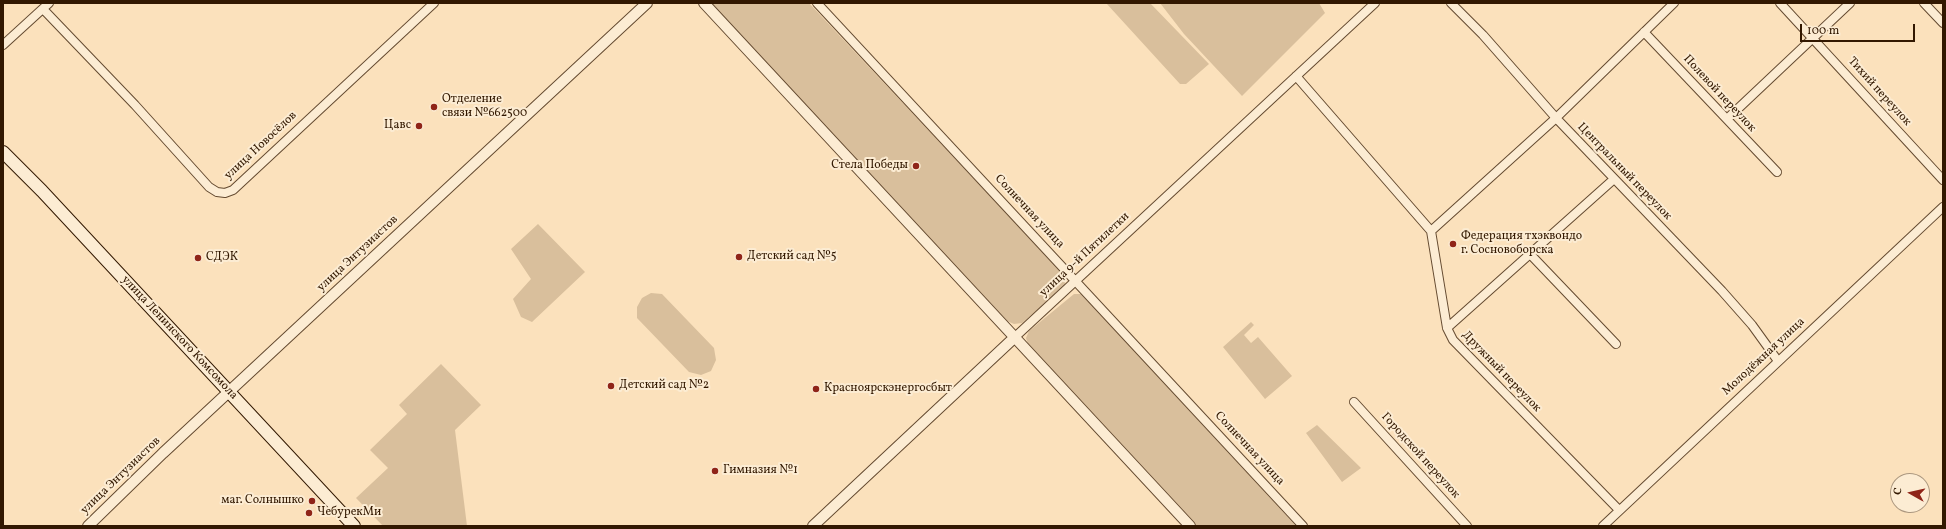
<!DOCTYPE html>
<meta charset="utf-8">
<style>
body{margin:0}
#map{position:relative;width:1946px;height:529px;overflow:hidden;background:#fbe1bc;font-family:Vollkorn,serif}
canvas{display:block}
.frame{position:absolute;inset:0;border:4px solid #321801;pointer-events:none}
.north{position:absolute;left:1890px;top:473px;width:40px;height:40px;box-sizing:border-box;background:#fcecd3;border:1px solid #ab977f;border-radius:50%;rotate:278deg;font-size:11px;font-weight:700;line-height:16px;text-align:center;color:#321801}
.north::after{content:'';display:block;margin:auto;width:14px;height:18px;background:#8f2418;clip-path:polygon(50% 0,100% 100%,50% 72%,0 100%)}
.scale{position:absolute;left:1800px;top:24px;width:115px;height:18px;box-sizing:border-box;border:2px solid #321801;border-top:0;padding-left:5px;font-size:12px;line-height:14px;white-space:nowrap;color:#321801;-webkit-text-stroke:3px #fcecd3;paint-order:stroke}
</style>
<div id="map">
<canvas width="1946" height="529"></canvas>
<div class="frame"></div>
<div class="north">С</div>
<div class="scale">100 m</div>
</div>
<script>
const c = document.querySelector('canvas').getContext('2d');
c.lineJoin = 'round';
function fillPath(path, color) { c.fillStyle = color; c.fill(path, 'evenodd'); }
const shape = rows => new Path2D(rows.map(r => 'M' + r).join(''));
function stroke(path, color, width, dash) { c.strokeStyle = color; c.lineWidth = width; c.lineCap = dash ? 'butt' : 'round'; c.setLineDash(dash || []); c.stroke(path); }
function label(font, color, halo, rows, align = 'center') {
  c.font = font + ' Vollkorn,serif'; c.lineWidth = 4; c.setLineDash([]); c.textBaseline = 'middle'; c.strokeStyle = halo; c.fillStyle = color; for (const [text, x, y, turn = 0] of rows) {
    c.save(); c.translate(x, y); c.rotate((+turn || 0) * Math.PI / 180); c.textAlign = isNaN(turn) ? turn : align; if (halo) c.strokeText(text, 0, 0); c.fillText(text, 0, 0); c.restore();
  }
}
fillPath(shape([
 [709,3,809,3,1065,276,1065,286,1022,323,1014,324,1007,321],
 [1106,3,1150,3,1209,64,1186,84,1180,84],
 [1160,3,1319,3,1325,13,1242,96,1184,34],
 [538,224,585,272,532,322,521,317,513,299,531,279,511,249],
 [651,293,662,294,714,348,716,360,711,371,701,375,689,372,637,318,637,307,642,298],
 [1074,294,1082,294,1296,526,1197,526,1028,344,1026,338,1029,331],
 [1251,322,1254,325,1244,335,1251,343,1258,337,1292,376,1265,399,1223,347],
 [441,364,481,405,455,430,467,526,383,526,356,498,388,468,370,450,407,414,399,405],
 [1317,425,1361,468,1342,482,1306,433]
]), '#d9bf9c');
const minor = shape([
 [817,3,1303,526],
 [1451,3,1483,35,1556,118,1722,291,1752,325,1778,361],
 [1780,3,1943,180],
 [1924,3,1943,23],
 [43,9,135,105,209,187,217,192,225,193,233,190,434,3],
 [1644,32,1777,172],
 [3,45,49,3],
 [1296,76,1431,231,1447,328,1453,340,1619,510],
 [1727,119,1850,3],
 [1431,231,1556,118,1674,3],
 [1529,253,1616,344],
 [1447,328,1614,179],
 [1015,337,1375,3],
 [1354,402,1467,526],
 [1603,526,1943,207]
]);
const tertiary = shape([
 [704,3,1190,526],
 [88,526,163,453,647,3],
 [813,526,1015,337]
]);
const secondary = shape([
 [3,152,42,191,354,526]
]);
stroke(minor, '#644a30', 10);
stroke(tertiary, '#644a30', 12);
stroke(secondary, '#321801', 14);
stroke(minor, '#fcecd3', 8);
stroke(tertiary, '#fcecd3', 10);
stroke(secondary, '#fcecd3', 12);
for (const [x, y, r, color] of [
 [434,107,4,"#8f2418"],
 [419,126,4,"#8f2418"],
 [916,166,4,"#8f2418"],
 [1453,244,4,"#8f2418"],
 [739,257,4,"#8f2418"],
 [198,258,4,"#8f2418"],
 [611,386,4,"#8f2418"],
 [816,389,4,"#8f2418"],
 [715,471,4,"#8f2418"],
 [312,501,4,"#8f2418"],
 [309,513,4,"#8f2418"]
]) { const dot = new Path2D(); dot.arc(x, y, r, 0, 2 * Math.PI); c.fillStyle = color; c.fill(dot); stroke(dot, '#fcecd3', 1.5); }
label('12px', '#321801', '#fcecd3', [
 ["Тихий переулок",1879,92,48],
 ["Полевой переулок",1719,94,47],
 ["улица Новосёлов",261,146,-43],
 ["Центральный переулок",1624,172,46],
 ["Солнечная улица",1029,212,47],
 ["улица Энтузиастов",358,254,-43],
 ["улица 9-й Пятилетки",1085,255,-43],
 ["улица Ленинского Комсомола",179,338,47],
 ["Молодёжная улица",1764,357,-43],
 ["Дружный переулок",1501,372,46],
 ["Солнечная улица",1249,449,47],
 ["Городской переулок",1420,456,48],
 ["улица Энтузиастов",121,476,-44]
]);
label('12px', '#321801', '#fcecd3', [
 ["Отделение",442,100],
 ["связи №662500",442,114],
 ["Цавс",411,126,"right"],
 ["Стела Победы",908,166,"right"],
 ["Федерация тхэквондо",1461,237],
 ["г. Сосновоборска",1461,251],
 ["Детский сад №5",747,257],
 ["СДЭК",206,258],
 ["Детский сад №2",619,386],
 ["Красноярскэнергосбыт",824,389],
 ["Гимназия №1",723,471],
 ["маг. Солнышко",304,501,"right"],
 ["ЧебурекМи",317,513]
], 'left');
</script>
